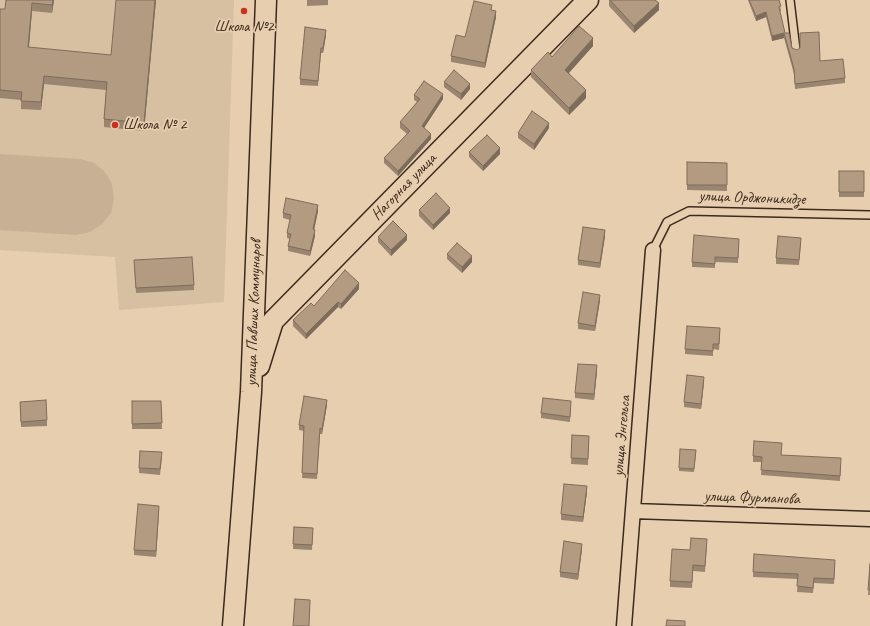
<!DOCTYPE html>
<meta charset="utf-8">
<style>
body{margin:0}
canvas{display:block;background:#e7ceaf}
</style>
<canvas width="870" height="626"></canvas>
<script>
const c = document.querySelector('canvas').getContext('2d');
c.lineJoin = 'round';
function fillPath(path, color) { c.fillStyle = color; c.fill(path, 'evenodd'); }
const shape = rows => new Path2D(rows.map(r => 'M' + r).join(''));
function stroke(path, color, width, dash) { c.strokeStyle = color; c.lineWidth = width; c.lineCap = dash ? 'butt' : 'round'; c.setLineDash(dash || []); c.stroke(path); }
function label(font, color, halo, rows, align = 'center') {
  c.font = font + ' Caveat,sans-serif'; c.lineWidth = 3.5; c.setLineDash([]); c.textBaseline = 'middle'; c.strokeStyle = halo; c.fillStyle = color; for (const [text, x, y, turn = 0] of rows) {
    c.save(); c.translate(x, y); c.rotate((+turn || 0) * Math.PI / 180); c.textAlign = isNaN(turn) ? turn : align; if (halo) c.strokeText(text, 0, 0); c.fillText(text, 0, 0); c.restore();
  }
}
fillPath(shape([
 [0,0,234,0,224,302,119,310,115,257,0,250]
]), '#d7bfa2');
fillPath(shape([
 [0,154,80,159,94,163,105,172,112,184,114,199,111,213,102,224,90,232,76,235,0,230]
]), '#c8b095');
const lane = shape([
 [790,0,796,50],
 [653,250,667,222,689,211,870,215]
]);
const street = shape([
 [633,511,870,519],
 [624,626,653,250]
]);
const secondary = shape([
 [259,366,273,321,588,0],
 [233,626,251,392,266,0]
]);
stroke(lane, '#3b2a1e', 10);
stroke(street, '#3b2a1e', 17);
stroke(secondary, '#3b2a1e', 23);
stroke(lane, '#e7ceaf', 7);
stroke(street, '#e7ceaf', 14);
stroke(secondary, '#e7ceaf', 20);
fillPath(shape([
 [6,0,54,0,52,13,32,11,29,48,111,55,156,0,144,131,104,127,104,119,106,90,44,84,41,110,21,109,21,100,0,98,0,9,5,9],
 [307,0,328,0,328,5,307,6],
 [609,0,655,0,659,10,634,33,609,6],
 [748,0,779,0,781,11,780,11,785,33,792,48,820,61,845,78,845,83,795,89,794,74,784,38,772,41,766,17,756,21],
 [492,10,496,17,485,68,451,62,451,56,465,37],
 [326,35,323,53,321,53,318,86,300,85,300,79],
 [593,46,569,73,586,98,569,115,531,77,531,70,552,57],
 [444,82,470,89,461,100,444,87],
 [414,95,443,99,424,128,431,139,398,176,384,163,384,158,407,134,400,128,400,122,417,102,414,100],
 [549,128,534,150,518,138,518,133],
 [469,152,500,154,483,171,469,157],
 [687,162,727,163,727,191,687,190],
 [839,171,864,171,864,197,839,197],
 [419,210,450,213,433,230,419,216],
 [318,211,314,230,315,236,310,256,288,251,288,246,290,239,287,238,287,233,290,220,283,218,283,213],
 [605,236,600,268,578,265,578,260],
 [378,237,407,240,391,256,378,242],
 [739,239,738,263,715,262,715,268,692,267,692,262],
 [801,243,799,265,776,264,776,258],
 [447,254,472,262,462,273,447,259],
 [134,265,194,285,194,290,136,293],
 [359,289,341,309,338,307,306,339,293,326,293,320,314,306],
 [600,300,595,331,578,329,578,323],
 [720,333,719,350,713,349,713,356,685,354,685,349],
 [597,371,594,400,575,398,575,393],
 [704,382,701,409,684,407,684,402],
 [132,401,161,401,162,429,132,429],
 [20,402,47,420,47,426,21,427],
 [327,405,322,434,320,434,317,479,302,478,304,431,299,430,299,425],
 [571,407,570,422,541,418,541,413],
 [572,435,589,436,588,465,571,464],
 [696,453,694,472,679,471,679,468],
 [782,455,841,464,840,481,761,475,762,462,753,462,753,456],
 [162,458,160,475,139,473,139,468],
 [587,492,583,522,561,520,561,514],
 [159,511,156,557,134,555,134,550],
 [294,527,313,528,312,550,293,549],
 [707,545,705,572,693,571,692,588,670,587,670,581,690,550],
 [582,549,578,580,560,577,560,572],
 [754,554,835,565,834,584,814,583,813,593,797,592,798,579,753,577],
 [870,564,870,595,868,595]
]), '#9a8570');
fillPath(shape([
 [53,0,54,0,52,13,52,5],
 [155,0,156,0,144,131,144,123],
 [32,3,32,11,28,55,28,47],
 [659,3,659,10,634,33,634,26],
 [496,11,496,17,485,68,485,63],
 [766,12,766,17,756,21,756,16],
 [326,30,326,35,323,53,323,48],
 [784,33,784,38,772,41,772,36],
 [593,38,593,46,565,77,565,70],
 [44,76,44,84,41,110,41,102],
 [470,84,470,89,461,100,461,94],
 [586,90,586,98,569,115,569,108],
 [443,94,443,99,422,131,422,126],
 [549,123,549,128,534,150,534,144],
 [431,134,431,139,398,176,398,171],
 [500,148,500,154,483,171,483,166],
 [318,205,318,211,313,235,313,229],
 [450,208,450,213,433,230,433,225],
 [315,230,315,236,310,256,310,251],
 [605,230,605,236,600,268,600,263],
 [407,235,407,240,391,256,391,250],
 [472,256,472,262,462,273,462,267],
 [359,283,359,289,341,309,341,304],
 [600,295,600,300,595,331,595,326],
 [338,302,338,307,306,339,306,334],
 [597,365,597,371,594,400,594,394],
 [704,377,704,382,701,409,701,404],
 [327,400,327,405,322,434,322,429],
 [587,486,587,492,583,522,583,517],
 [159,506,159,511,156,557,156,551],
 [582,544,582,549,578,580,578,574]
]), '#7d6c5b');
const building = shape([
 [6,0,53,0,52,5,32,3,28,47,111,55,116,0,155,0,144,123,104,119,107,82,44,76,41,102,21,101,22,92,0,90,0,9,5,9,6,0],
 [610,0,655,0,659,3,634,26,610,0],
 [749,0,779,0,781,6,779,7,785,33,789,33,792,48,797,50,800,48,800,33,819,32,820,61,843,59,845,78,795,84,794,69,784,33,772,36,766,12,756,16,749,0],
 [474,1,492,5,491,10,496,11,485,63,451,56,456,35,465,37,474,1],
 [579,26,593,38,565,70,586,90,569,108,531,70,548,52,552,57,579,26],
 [305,27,326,30,323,48,321,48,318,81,300,79,305,27],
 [454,70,470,84,461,94,444,82,454,70],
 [424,81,443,94,422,126,431,134,398,171,384,158,410,131,400,122,420,99,414,95,424,81],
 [532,111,549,123,534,144,518,133,532,111],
 [487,135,500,148,483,166,469,152,487,135],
 [687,162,727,163,727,185,687,185,687,162],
 [839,171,864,171,864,192,839,192,839,171],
 [436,193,450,208,433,225,419,210,436,193],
 [286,198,318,205,313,229,315,230,310,251,288,246,291,234,287,233,291,215,283,213,286,198],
 [393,221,407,235,391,250,378,237,393,221],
 [583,227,605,230,600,263,578,260,583,227],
 [694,235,739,239,738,258,715,257,715,264,692,262,694,235],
 [778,236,801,238,799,260,776,258,778,236],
 [457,243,472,256,462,267,447,254,457,243],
 [192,257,194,285,136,288,134,260,192,257],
 [345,270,359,283,341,304,338,302,306,334,293,320,311,303,314,306,345,270],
 [583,292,600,295,595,326,578,323,583,292],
 [687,326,720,328,719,344,713,344,713,351,685,349,687,326],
 [578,364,597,365,594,394,575,393,578,364],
 [687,375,704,377,701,404,684,402,687,375],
 [304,396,327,400,322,429,320,428,317,474,302,473,304,426,299,425,304,396],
 [543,398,571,401,570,417,541,413,543,398],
 [46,400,47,420,21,422,20,402,46,400],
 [132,401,161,401,162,423,132,424,132,401],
 [572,435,589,436,588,459,571,458,572,435],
 [754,441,782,443,781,455,841,458,840,476,761,470,762,457,753,456,754,441],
 [680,449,696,450,694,469,679,468,680,449],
 [140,451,162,452,160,469,139,468,140,451],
 [564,484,587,486,583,517,561,514,564,484],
 [138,504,159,506,156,551,134,550,138,504],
 [294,527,313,528,312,545,293,544,294,527],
 [691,538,707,539,705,566,693,565,692,582,670,581,672,549,690,550,691,538],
 [564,541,582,544,578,574,560,572,564,541],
 [754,554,835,560,834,579,814,578,813,588,797,586,798,574,753,572,754,554],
 [870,564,870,590,868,590,870,564],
 [295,599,310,600,309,626,293,626,295,599],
 [667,620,685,621,685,626,666,626,667,620]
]);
fillPath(building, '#b39b82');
stroke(building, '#7d6c5b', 1);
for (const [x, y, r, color] of [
 [244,11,4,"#c8321e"],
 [115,125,4,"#c8321e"]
]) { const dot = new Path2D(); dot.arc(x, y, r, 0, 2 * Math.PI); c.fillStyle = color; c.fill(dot); stroke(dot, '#e7ceaf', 1.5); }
label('16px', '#3b2a1e', '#e7ceaf', [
 ["Школа №2",244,27],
 ["Школа № 2",123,125,"left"]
]);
label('16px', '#3b2a1e', '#e7ceaf', [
 ["Нагорная улица",404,187,-46],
 ["улица Орджоникидзе",752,198,2],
 ["улица Павших Коммунаров",254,313,-88],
 ["улица Энгельса",622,436,-85],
 ["улица Фурманова",752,498,2]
]);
</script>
